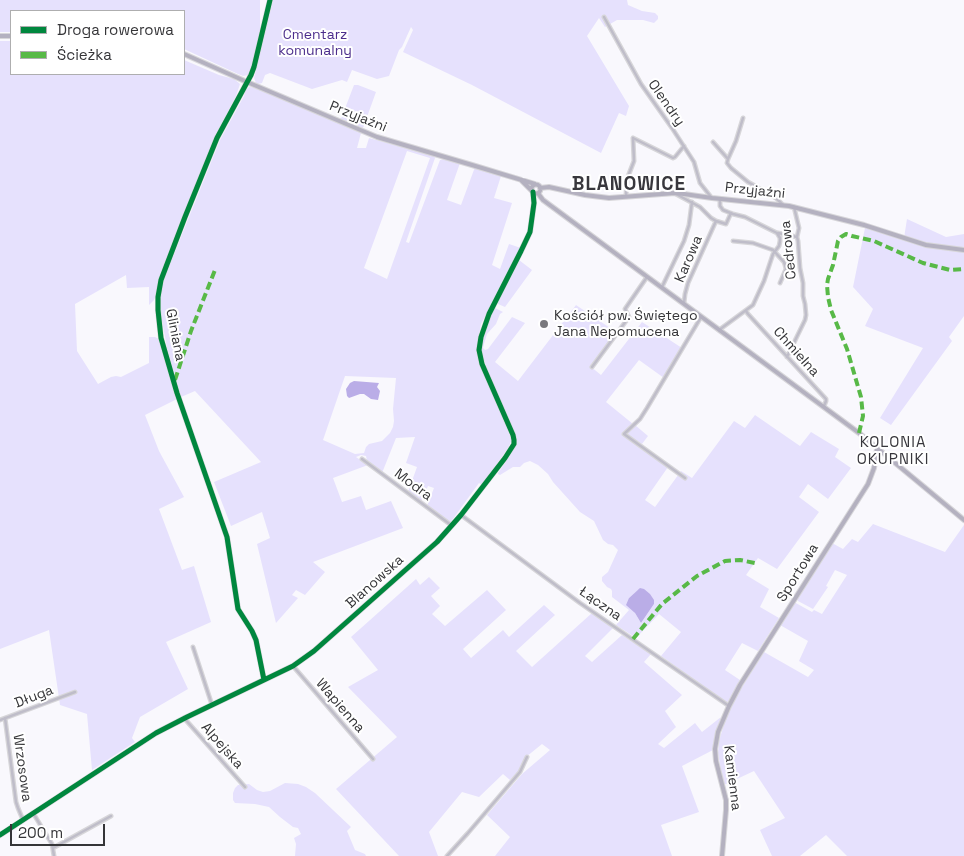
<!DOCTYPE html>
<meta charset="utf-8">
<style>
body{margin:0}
#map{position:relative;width:964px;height:856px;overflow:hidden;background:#f9f8fd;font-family:"Space Grotesk",sans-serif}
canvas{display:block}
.legend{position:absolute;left:10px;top:10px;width:175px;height:65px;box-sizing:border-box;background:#fff;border:1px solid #aeaeaf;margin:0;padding:6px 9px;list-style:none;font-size:15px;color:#353538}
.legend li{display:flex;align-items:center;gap:10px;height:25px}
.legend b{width:25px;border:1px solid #aeaeaf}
.scale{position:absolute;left:10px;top:824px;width:95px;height:22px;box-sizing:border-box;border:2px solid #353538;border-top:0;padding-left:6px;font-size:15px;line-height:18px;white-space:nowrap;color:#353538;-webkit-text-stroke:4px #fff;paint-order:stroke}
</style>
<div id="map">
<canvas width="964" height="856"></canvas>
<ul class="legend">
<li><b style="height:6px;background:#00873e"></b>Droga rowerowa</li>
<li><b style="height:6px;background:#58b947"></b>Ścieżka</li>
</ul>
<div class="scale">200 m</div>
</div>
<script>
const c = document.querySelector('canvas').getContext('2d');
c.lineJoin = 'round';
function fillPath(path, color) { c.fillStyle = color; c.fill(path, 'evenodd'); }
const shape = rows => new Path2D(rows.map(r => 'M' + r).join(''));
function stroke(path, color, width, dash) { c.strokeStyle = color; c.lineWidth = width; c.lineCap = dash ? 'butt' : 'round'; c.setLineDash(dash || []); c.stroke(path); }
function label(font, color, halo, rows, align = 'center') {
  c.font = font + ' "Space Grotesk",sans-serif'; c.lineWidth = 4; c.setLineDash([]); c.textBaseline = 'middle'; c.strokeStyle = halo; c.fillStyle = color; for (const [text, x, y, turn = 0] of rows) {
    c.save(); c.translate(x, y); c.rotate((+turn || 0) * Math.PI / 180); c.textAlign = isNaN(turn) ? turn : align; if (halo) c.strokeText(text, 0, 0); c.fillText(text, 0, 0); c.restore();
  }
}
fillPath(shape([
 [0,0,260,0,260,31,255,59,250,74,248,75,243,76,238,74,184,49,184,11,11,11,11,32,0,32],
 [273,0,627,0,628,5,642,11,655,13,658,16,658,19,654,23,643,20,617,20,605,27,599,18,587,36,629,106,626,116,619,113,601,153,472,85,403,52,413,30,411,27,402,47,399,50,389,76,377,79,352,70,347,82,342,80,312,89,270,73,265,75,262,83,258,84,256,83,254,78],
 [0,41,11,41,11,74,184,74,184,60,219,75,234,79,240,84,236,96,216,134,174,240,160,279,158,292,154,300,149,305,149,287,127,288,126,275,75,304,77,351,98,384,111,377,116,376,121,377,149,363,149,337,155,337,159,339,177,399,145,415,159,451,184,497,159,509,182,570,194,566,211,622,166,642,188,689,140,717,132,738,135,742,92,770,87,714,60,705,49,630,0,649],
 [354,85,358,85,376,92,363,128,341,119],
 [249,87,251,87,268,93,361,133,357,148,366,148,369,138,434,156,435,158,406,242,409,243,440,160,444,159,460,163,447,200,461,205,475,167,501,176,494,198,512,203,492,265,500,269,509,244,521,248,481,324,477,346,478,357,480,363,511,438,511,442,508,448,482,485,479,483,450,523,427,506,434,488,428,486,421,502,408,492,417,467,406,463,415,437,396,438,382,473,367,461,366,456,361,455,356,457,368,465,333,478,342,502,361,496,366,510,391,501,403,528,313,562,325,572,305,595,296,590,292,595,298,598,276,623,257,544,270,538,262,512,231,526,214,482,261,462,195,391,181,397,167,348,161,315,161,296,164,279,220,140,244,96,245,91],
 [407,151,430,158,387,279,364,268],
 [345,376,396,378,393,409,394,421,393,427,390,433,382,441,369,444,366,447,364,453,355,454,323,440],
 [907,219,946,237,964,234,964,316,949,337,952,341,891,425,880,418,923,348,865,326,873,309,853,287,865,228,904,238],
 [519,260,532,270,505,307,498,304,498,301],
 [576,305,616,332,590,366,601,375,642,322,682,348,664,378,639,360,606,402,633,424,621,434,668,467,645,500,655,507,681,471,692,478,734,421,745,428,755,415,800,446,811,432,839,449,835,457,851,468,828,499,808,484,799,497,819,512,777,569,758,558,746,575,769,589,760,607,779,618,758,651,742,643,725,670,740,680,732,696,727,703,661,656,681,632,659,614,636,638,616,625,629,610,612,597,612,591,611,589,607,587,602,581,602,577,608,572,618,550,613,545,608,544,603,540,594,521,580,512,553,482,548,474,538,465,530,461,524,463,520,467,513,467,500,475,498,474,498,473,511,454,516,441,516,437,511,425,492,384,482,354,481,350,483,335,492,311,495,308,503,312,500,314,496,324,487,334,484,344,483,348,485,350,488,349,512,317,525,323,495,362,518,381],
 [638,590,654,604,641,623,635,613,629,598],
 [635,425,648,436,642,444,628,435,628,432],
 [873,524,945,552,964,525,964,856,847,856,826,835,800,856,772,856,760,830,785,818,754,771,724,785,722,777,718,753,719,741,725,721,737,695,764,652,808,677,814,670,799,661,808,641,780,625,794,602,812,612,814,610,822,614,847,575,835,570,826,586,828,587,813,609,798,601,797,599,799,596,832,543,843,549,852,539,858,542],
 [429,577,440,588,431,596,440,606,432,614,445,626,487,590,506,610,463,649,471,658,503,630,509,637,544,605,555,615,516,651,532,667,592,613,613,628,585,656,592,662,622,635,651,654,644,662,682,695,665,711,676,727,658,744,664,748,695,723,702,732,721,717,715,734,713,750,682,766,699,812,661,825,672,856,495,856,510,837,487,815,522,774,550,750,542,744,526,757,519,771,510,780,503,774,479,797,462,792,429,832,438,856,399,856,336,789,397,737,348,687,378,670,351,637,416,579,420,585],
 [285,783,298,784,306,787,315,793,351,827,347,831,355,850,365,854,366,856,295,856,296,844,294,838,301,834,298,828,293,827,280,817,269,807,255,804,235,803,233,800,233,793,235,788,238,785,249,784,257,790,263,792,270,791]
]), '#e6e1fd');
fillPath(shape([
 [354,381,379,383,377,387,380,391,378,400,371,399,364,394,360,394,349,398,347,396,346,389,350,383],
 [640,588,644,589,650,594,654,600,654,604,641,623,635,613,626,605,629,598]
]), '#baade7');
const street = shape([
 [604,17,641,84,672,128,694,162,700,183,711,197],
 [633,138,673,158,675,157,684,146],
 [713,142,728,159,727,163,731,168,748,182,776,198,783,205],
 [728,159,736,141,743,118],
 [676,194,700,207,711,218,716,221,726,224,731,213],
 [626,196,627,179,634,161,633,138],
 [778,233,797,237],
 [733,241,753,243,773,250,784,262,785,265,786,269,780,283],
 [662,287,684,241,689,225,692,202],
 [684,303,685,294,688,283,716,221],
 [746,311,748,314,826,399,826,401,824,406],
 [719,330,753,305,764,281,773,254,779,246,780,241,780,238,777,233,745,217,733,214,723,210,720,206,720,199],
 [787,357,805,320,806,315,805,304,803,296,803,283,800,268,798,241,797,237,799,228,794,207],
 [592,367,629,317,625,309,647,277],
 [362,459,451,525],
 [685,478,624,434,640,419,647,408,701,317],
 [461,515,580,603,729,706],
 [193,647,212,705],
 [293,666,373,759],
 [5,718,16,802,18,808,23,820],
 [184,718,245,787],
 [0,720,75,692],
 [33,813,52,844,54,856],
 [53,848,111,816],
 [447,856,468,833,520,772,527,757]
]);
const secondary = shape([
 [0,36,11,36],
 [184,54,247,82,377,137,472,165,535,184],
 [521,180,532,191],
 '531.5 189a4.5 4.5 0 1 1 9 0a4.5 4.5 0 1 1-9 0Z',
 [540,188,549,187,585,195,609,198,675,193,684,194,712,198,789,206,864,225,926,245,964,250],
 [538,193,540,196,543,200,859,433,964,520],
 [264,680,256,640,252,631,238,609,227,537,177,393,161,338,158,310,158,297,161,280,185,217,217,138,251,75,254,67,270,0],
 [0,835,156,733,187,717,293,666,314,651,437,542,461,515,505,458,514,444,514,440,513,435,482,364,479,350,481,337,489,314,521,251,530,232,534,203,533,192],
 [722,856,726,810,726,800,716,761,715,749,718,732,729,706,740,685,868,484,874,468,877,449]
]);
stroke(street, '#d7d6d9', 5);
stroke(secondary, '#d7d6d9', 6);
stroke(street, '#bfbdc9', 2.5);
stroke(secondary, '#b4b1c0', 4);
stroke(shape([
 [175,380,191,331,215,270],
 [859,433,863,416,861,397,847,349,831,310,828,297,827,285,828,279,833,265,838,241,841,237,846,234,852,236,874,241,923,263,950,270,964,269],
 [633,639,662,604,697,576,725,561,740,560,755,563]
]), '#58b947', 4, [8, 4]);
stroke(shape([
 [264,680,256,640,252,631,238,609,227,537,177,393,161,338,158,310,158,297,161,280,185,217,217,138,251,75,254,67,270,0],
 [0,835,156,733,187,717,293,666,314,651,437,542,461,515,505,458,514,444,514,440,513,435,482,364,479,350,481,337,489,314,521,251,530,232,534,203,533,192]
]), '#00873e', 5);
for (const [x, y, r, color] of [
 [544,324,5,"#7a797d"]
]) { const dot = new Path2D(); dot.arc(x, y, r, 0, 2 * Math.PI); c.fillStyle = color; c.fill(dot); stroke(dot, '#fff', 2); }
label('14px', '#4c2e8c', '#fff', [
 ["Cmentarz",315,35],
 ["komunalny",315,51]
]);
label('14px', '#353538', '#fff', [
 ["Olendry",666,103,55],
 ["Przyjaźni",358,117,22],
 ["Przyjaźni",755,191,6],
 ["Cedrowa",789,250,-96],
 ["Karowa",689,259,-67],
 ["Gliniana",175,335,79],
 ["Chmielna",796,352,48],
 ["Modra",413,485,37],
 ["Sportowa",798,573,-58],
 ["Blanowska",375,582,-42],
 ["Łączna",600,604,35],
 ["Długa",34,697,-21],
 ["Wapienna",340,706,49],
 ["Alpejska",222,746,49],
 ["Wrzosowa",22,768,82],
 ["Kamienna",732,778,83]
]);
label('14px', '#353538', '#fff', [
 ["Kościół pw. Świętego",554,316],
 ["Jana Nepomucena",554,332]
], 'left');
c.letterSpacing = '1px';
label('15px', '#38373d', '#fff', [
 ["KOLONIA",893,443],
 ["OKUPNIKI",893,460]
]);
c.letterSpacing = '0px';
c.letterSpacing = '1px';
label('bold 19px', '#38373d', '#fff', [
 ["BLANOWICE",629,185]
]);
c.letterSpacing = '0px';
</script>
